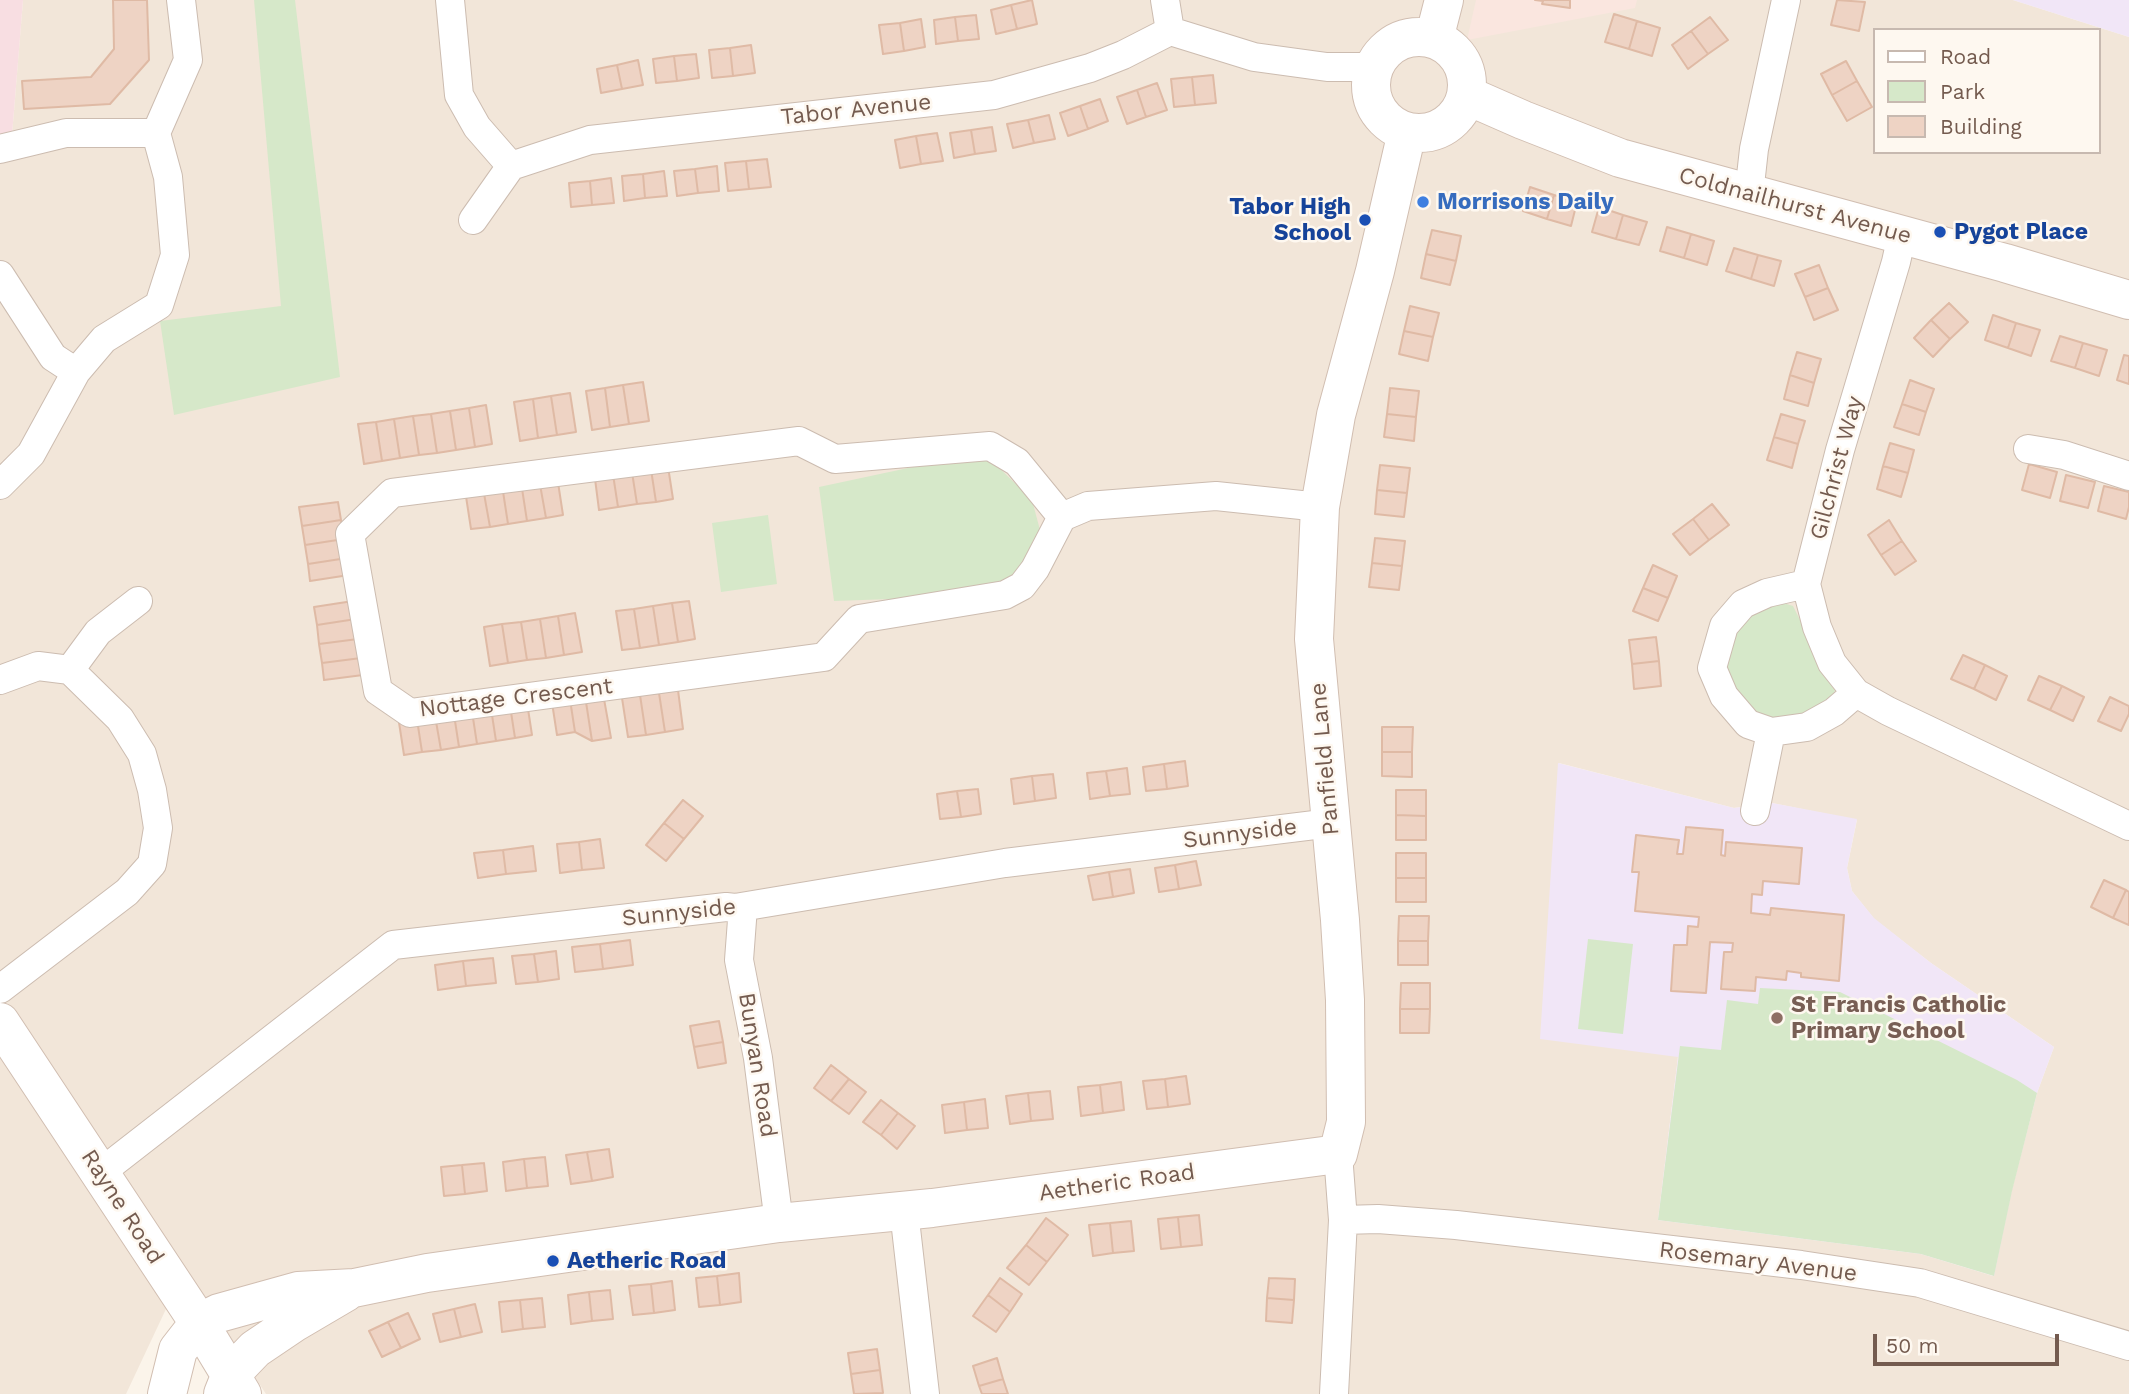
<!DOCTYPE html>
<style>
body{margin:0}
#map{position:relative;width:2129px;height:1394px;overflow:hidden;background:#fbf4ea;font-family:"Work Sans",sans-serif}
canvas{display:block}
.legend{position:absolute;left:1873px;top:28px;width:228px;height:126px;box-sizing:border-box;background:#fef8f0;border:2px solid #c7b9b0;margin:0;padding:9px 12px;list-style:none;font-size:21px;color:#745b4f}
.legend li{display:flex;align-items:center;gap:14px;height:35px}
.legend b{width:35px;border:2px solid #c7b9b0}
.scale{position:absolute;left:1873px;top:1334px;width:186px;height:32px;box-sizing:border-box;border:4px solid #745b4f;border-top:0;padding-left:9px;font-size:21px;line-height:24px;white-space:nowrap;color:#745b4f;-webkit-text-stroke:5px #fef8f0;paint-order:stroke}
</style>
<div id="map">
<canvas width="2129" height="1394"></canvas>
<ul class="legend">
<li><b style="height:9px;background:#fff"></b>Road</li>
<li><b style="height:19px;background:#d6e8c9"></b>Park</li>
<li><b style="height:19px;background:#eed3c4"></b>Building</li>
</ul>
<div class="scale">50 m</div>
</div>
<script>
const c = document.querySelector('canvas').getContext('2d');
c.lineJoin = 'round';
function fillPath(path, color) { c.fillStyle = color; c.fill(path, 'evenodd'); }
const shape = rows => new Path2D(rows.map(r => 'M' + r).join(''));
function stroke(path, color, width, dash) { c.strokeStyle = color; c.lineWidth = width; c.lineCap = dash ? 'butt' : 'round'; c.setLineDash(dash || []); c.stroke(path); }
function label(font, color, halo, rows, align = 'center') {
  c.font = font + ' "Work Sans",sans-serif'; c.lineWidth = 5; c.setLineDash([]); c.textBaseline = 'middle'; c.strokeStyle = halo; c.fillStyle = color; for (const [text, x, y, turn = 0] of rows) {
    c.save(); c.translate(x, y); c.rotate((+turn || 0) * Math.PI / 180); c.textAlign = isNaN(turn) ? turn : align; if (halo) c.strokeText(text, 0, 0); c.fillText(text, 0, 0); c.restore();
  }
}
fillPath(shape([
 [23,0,2013,0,2129,37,2129,1394,266,1394,251,1371,166,1309,126,1394,0,1394,0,145,12,135],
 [1875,30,2099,30,2099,152,1875,152],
 [1559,763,1734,808,1772,803,1857,820,1847,868,1852,891,1874,919,1931,963,2054,1047,2037,1093,2012,1189,1993,1276,1921,1254,1658,1220,1678,1057]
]), '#f2e6d9');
fillPath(shape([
 [1476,0,1637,0,1635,8,1467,40]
]), '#fae6df');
fillPath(shape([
 [2013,0,2129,0,2129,37],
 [1558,763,1734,808,1772,803,1857,819,1847,868,1852,891,1874,918,1931,963,2054,1047,2037,1093,2012,1189,1994,1276,1921,1254,1658,1220,1678,1057,1540,1039]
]), '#f1e6f7');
fillPath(shape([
 [0,0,23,0,12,135,0,145]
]), '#f8dee2');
fillPath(shape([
 [254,0,295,0,340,377,174,415,160,321,281,306],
 [983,452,1032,500,1040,530,1005,595,834,601,819,487],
 [768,515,777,584,721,592,712,523],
 [1780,602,1793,606,1835,690,1832,702,1815,714,1763,719,1739,700,1724,672,1740,622,1759,607],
 [1588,939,1633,944,1623,1034,1578,1029],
 [1760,988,1840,992,2017,1080,2037,1093,2012,1191,1994,1276,1921,1254,1658,1220,1680,1046,1721,1050,1727,1000,1758,1004]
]), '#d6e8c9');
const building = shape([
 [113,0,147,0,149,60,110,104,24,109,22,81,91,77,114,49,113,0],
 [1032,0,1037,24,1017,29,1011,5,1032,0],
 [1535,0,1570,0,1570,8,1542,4,1543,1,1535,0],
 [1837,0,1865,2,1859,31,1831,25,1837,0],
 [1011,5,1017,29,996,34,991,10,1011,5],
 [1614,14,1637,21,1629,49,1605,42,1614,14],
 [976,15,979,39,958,41,955,17,976,15],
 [955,17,958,41,936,44,934,20,955,17],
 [1710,17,1728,40,1708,54,1691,31,1710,17],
 [921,19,925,47,904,51,900,23,921,19],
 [1637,21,1660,28,1652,56,1629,49,1637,21],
 [900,23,904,51,883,54,879,25,900,23],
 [1691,31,1708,54,1688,69,1672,45,1691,31],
 [751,45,755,73,733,76,730,48,751,45],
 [730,48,733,76,712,78,709,50,730,48],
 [696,54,699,78,677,81,674,56,696,54],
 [674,56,677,81,656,83,653,59,674,56],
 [638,60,643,85,622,89,617,65,638,60],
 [1846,61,1857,81,1832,95,1821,74,1846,61],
 [617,65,622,89,601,93,597,69,617,65],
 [1213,75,1216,103,1195,105,1192,77,1213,75],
 [1192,77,1195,105,1174,107,1171,79,1192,77],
 [1857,81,1872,107,1847,121,1832,95,1857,81],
 [1157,83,1167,110,1146,117,1137,90,1157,83],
 [1137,90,1146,117,1127,124,1117,97,1137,90],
 [1100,99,1108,121,1088,129,1080,106,1100,99],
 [1080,106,1088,129,1068,136,1060,113,1080,106],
 [1049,115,1055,139,1034,143,1028,120,1049,115],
 [1028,120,1034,143,1013,148,1007,124,1028,120],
 [992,127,996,151,975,154,971,130,992,127],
 [971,130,975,154,954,158,950,133,971,130],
 [937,133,943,161,921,164,916,136,937,133],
 [916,136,921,164,900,168,895,140,916,136],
 [767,159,771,187,749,189,746,161,767,159],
 [746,161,749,189,728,191,725,163,746,161],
 [717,166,719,191,698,193,695,169,717,166],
 [695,169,698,193,677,196,674,171,695,169],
 [664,171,667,196,645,198,643,174,664,171],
 [643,174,645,198,624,201,622,176,643,174],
 [611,178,614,203,592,205,590,181,611,178],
 [590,181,592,205,571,207,569,183,590,181],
 [1530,187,1554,195,1547,219,1523,211,1530,187],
 [1554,195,1577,202,1571,226,1547,219,1554,195],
 [1599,207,1623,215,1616,239,1592,232,1599,207],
 [1623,215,1647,222,1639,245,1616,239,1623,215],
 [1667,227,1691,234,1684,258,1660,251,1667,227],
 [1432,230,1461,236,1456,261,1426,254,1432,230],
 [1691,234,1714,241,1707,265,1684,258,1691,234],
 [1734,248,1758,255,1751,279,1726,271,1734,248],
 [1426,254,1456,261,1450,285,1421,278,1426,254],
 [1758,255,1781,261,1774,286,1751,279,1758,255],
 [1819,265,1828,288,1805,297,1795,274,1819,265],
 [1828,288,1838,310,1814,320,1805,297,1828,288],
 [1949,303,1968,322,1950,339,1931,320,1949,303],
 [1410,306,1439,313,1433,337,1404,331,1410,306],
 [1993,315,2016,323,2008,348,1985,340,1993,315],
 [1931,320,1950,339,1933,357,1914,338,1931,320],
 [2016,323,2040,330,2031,356,2008,348,2016,323],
 [1404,331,1433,337,1428,361,1399,354,1404,331],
 [2060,336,2083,343,2075,368,2051,361,2060,336],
 [2083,343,2107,350,2099,376,2075,368,2083,343],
 [1797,352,1821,359,1814,383,1790,375,1797,352],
 [2124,355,2129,356,2129,384,2117,380,2124,355],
 [1790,375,1814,383,1808,406,1784,399,1790,375],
 [1910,380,1934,389,1926,412,1902,404,1910,380],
 [643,382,649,421,629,424,623,385,643,382],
 [623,385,629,424,610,427,605,388,623,385],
 [605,388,610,427,592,430,586,391,605,388],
 [1390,388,1419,391,1416,417,1387,414,1390,388],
 [570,393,576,432,557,435,551,396,570,393],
 [551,396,557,435,538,438,533,399,551,396],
 [533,399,538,438,520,441,514,402,533,399],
 [1902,404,1926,412,1919,435,1894,427,1902,404],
 [486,405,492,444,475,447,469,408,486,405],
 [469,408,475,447,456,450,450,411,469,408],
 [450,411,456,450,437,453,431,414,450,411],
 [431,414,437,453,419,455,413,416,431,414],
 [1387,414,1416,417,1414,441,1384,437,1387,414],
 [1781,414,1805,421,1798,444,1774,437,1781,414],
 [413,416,419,455,400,458,394,419,413,416],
 [394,419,400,458,382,461,376,422,394,419],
 [376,422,382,461,364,464,358,424,376,422],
 [1774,437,1798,444,1792,468,1767,460,1774,437],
 [1890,443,1914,450,1908,473,1883,466,1890,443],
 [667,460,673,499,656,502,650,463,667,460],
 [650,463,656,502,637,504,631,466,650,463],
 [2029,464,2057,472,2050,498,2022,490,2029,464],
 [1380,465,1410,468,1407,493,1377,490,1380,465],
 [631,466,637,504,618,507,612,468,631,466],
 [1883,466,1908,473,1901,497,1877,489,1883,466],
 [612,468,618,507,599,510,594,471,612,468],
 [2066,475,2095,482,2088,508,2060,501,2066,475],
 [557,476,563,515,546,518,539,479,557,476],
 [539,479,546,518,527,521,521,482,539,479],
 [521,482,527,521,508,524,502,485,521,482],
 [502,485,508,524,490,527,483,488,502,485],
 [2104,486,2129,492,2129,507,2126,519,2098,511,2104,486],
 [483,488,490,527,471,529,465,490,483,488],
 [1377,490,1407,493,1404,517,1375,514,1377,490],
 [338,502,341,520,302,526,299,507,338,502],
 [1712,504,1729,525,1709,540,1693,519,1712,504],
 [1693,519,1709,540,1690,555,1673,534,1693,519],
 [341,520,344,539,305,545,302,526,341,520],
 [1889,520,1902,541,1881,555,1868,535,1889,520],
 [1375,538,1405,541,1402,566,1372,563,1375,538],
 [344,539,347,558,308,564,305,545,344,539],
 [1902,541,1916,561,1895,575,1881,555,1902,541],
 [347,558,349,575,310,581,308,564,347,558],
 [1372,563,1402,566,1399,590,1369,587,1372,563],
 [1653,565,1677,576,1668,598,1643,588,1653,565],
 [1643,588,1668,598,1658,621,1633,611,1643,588],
 [353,601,356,619,317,625,314,607,353,601],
 [689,601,695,639,678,642,672,603,689,601],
 [672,603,678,642,659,645,653,606,672,603],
 [653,606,659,645,640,648,634,609,653,606],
 [634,609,640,648,622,650,616,611,634,609],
 [575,613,582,652,564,655,558,616,575,613],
 [558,616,564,655,546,658,540,619,558,616],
 [356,619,358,639,319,644,317,625,356,619],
 [540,619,546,658,527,660,521,622,540,619],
 [521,622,527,660,508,663,502,624,521,622],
 [502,624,508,663,490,666,484,627,502,624],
 [1656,637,1659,661,1632,664,1629,640,1656,637],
 [358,639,361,658,322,663,319,644,358,639],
 [1963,655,1985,665,1974,689,1951,679,1963,655],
 [361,658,363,675,324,680,322,663,361,658],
 [1659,661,1661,686,1634,689,1632,664,1659,661],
 [1985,665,2007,676,1996,700,1974,689,1985,665],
 [2039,676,2062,686,2050,710,2028,700,2039,676],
 [2062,686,2084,697,2073,721,2050,710,2062,686],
 [678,690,683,729,665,732,659,693,678,690],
 [569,693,575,732,557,735,551,696,569,693],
 [569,693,586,702,592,741,575,732,569,693],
 [659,693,665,732,646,735,640,695,659,693],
 [640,695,646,735,628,737,622,698,640,695],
 [526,696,532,735,515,738,509,699,526,696],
 [2110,697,2129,706,2129,714,2121,731,2098,721,2110,697],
 [509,699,515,738,496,741,490,702,509,699],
 [604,699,611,738,592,741,586,702,604,699],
 [490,702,496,741,477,744,471,705,490,702],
 [471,705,477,744,459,747,453,708,471,705],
 [453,708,459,747,441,750,434,710,453,708],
 [434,710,441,750,422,752,416,713,434,710],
 [416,713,422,752,404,755,398,716,416,713],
 [1382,727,1413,727,1412,752,1382,752,1382,727],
 [1382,752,1412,752,1412,777,1382,776,1382,752],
 [1185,761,1188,786,1167,789,1164,764,1185,761],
 [1164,764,1167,789,1146,791,1143,767,1164,764],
 [1127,768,1130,794,1110,796,1106,771,1127,768],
 [1106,771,1110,796,1090,799,1087,773,1106,771],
 [1053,774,1056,798,1035,801,1032,776,1053,774],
 [1032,776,1035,801,1014,804,1011,779,1032,776],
 [978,789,981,814,961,817,957,791,978,789],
 [1396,790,1426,790,1426,816,1396,815,1396,790],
 [957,791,961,817,940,819,937,794,957,791],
 [683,800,703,816,684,839,664,823,683,800],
 [1396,815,1426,816,1426,840,1396,840,1396,815],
 [664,823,684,839,666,861,646,845,664,823],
 [1686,827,1723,830,1721,855,1725,856,1726,842,1802,848,1799,884,1763,881,1762,895,1752,894,1751,913,1770,915,1771,908,1844,915,1839,981,1801,977,1801,973,1787,971,1786,980,1756,977,1755,991,1721,989,1724,952,1732,952,1733,943,1710,942,1706,993,1671,991,1674,945,1687,945,1688,926,1698,927,1699,917,1635,911,1639,872,1632,872,1636,835,1679,840,1677,854,1683,854,1686,827],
 [600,839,604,868,582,870,579,842,600,839],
 [579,842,582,870,560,873,557,844,579,842],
 [533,846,536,871,506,874,503,850,533,846],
 [503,850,506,874,478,878,474,853,503,850],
 [1396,853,1426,853,1426,878,1396,878,1396,853],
 [1196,861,1201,885,1179,889,1175,865,1196,861],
 [1175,865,1179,889,1159,892,1155,868,1175,865],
 [1130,869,1134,893,1113,897,1109,872,1130,869],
 [1109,872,1113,897,1093,900,1088,876,1109,872],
 [1396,878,1426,878,1426,902,1396,902,1396,878],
 [2104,880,2126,890,2113,918,2091,907,2104,880],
 [2126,890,2129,892,2129,925,2113,918,2126,890],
 [1399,916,1429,916,1428,941,1398,941,1399,916],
 [630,940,633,965,603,969,600,944,630,940],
 [1398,941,1428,941,1428,965,1398,965,1398,941],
 [600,944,603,969,575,972,572,947,600,944],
 [556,951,559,979,538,982,534,954,556,951],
 [534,954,538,982,516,984,512,956,534,954],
 [493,958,496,983,466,986,463,961,493,958],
 [463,961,466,986,438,990,435,965,463,961],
 [1401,983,1430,983,1430,1009,1400,1009,1401,983],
 [1400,1009,1430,1009,1429,1033,1400,1033,1400,1009],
 [719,1021,723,1042,694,1047,690,1026,719,1021],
 [723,1042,726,1063,698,1068,694,1047,723,1042],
 [831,1065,849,1079,831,1101,814,1088,831,1065],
 [1186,1076,1190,1104,1168,1107,1165,1079,1186,1076],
 [849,1079,866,1092,849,1114,831,1101,849,1079],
 [1165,1079,1168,1107,1147,1109,1143,1081,1165,1079],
 [1121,1082,1124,1110,1103,1113,1100,1085,1121,1082],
 [1100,1085,1103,1113,1081,1116,1078,1087,1100,1085],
 [1050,1091,1053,1119,1031,1121,1028,1093,1050,1091],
 [1028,1093,1031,1121,1010,1124,1006,1096,1028,1093],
 [985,1099,988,1128,967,1130,964,1102,985,1099],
 [881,1100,898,1113,881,1135,863,1122,881,1100],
 [964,1102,967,1130,945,1133,942,1105,964,1102],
 [898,1113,915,1126,897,1149,881,1135,898,1113],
 [609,1149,613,1177,592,1181,587,1152,609,1149],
 [587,1152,592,1181,571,1184,566,1155,587,1152],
 [545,1157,548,1186,527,1188,524,1159,545,1157],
 [524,1159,527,1188,506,1191,503,1162,524,1159],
 [484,1163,487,1191,465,1194,462,1165,484,1163],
 [462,1165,465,1194,444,1196,441,1167,462,1165],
 [1199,1215,1202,1245,1181,1247,1178,1217,1199,1215],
 [1178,1217,1181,1247,1161,1249,1158,1219,1178,1217],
 [1046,1218,1068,1235,1047,1262,1026,1245,1046,1218],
 [1131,1221,1134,1251,1113,1253,1110,1223,1131,1221],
 [1110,1223,1113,1253,1093,1256,1089,1225,1110,1223],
 [1026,1245,1047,1262,1029,1285,1007,1268,1026,1245],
 [739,1273,741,1302,720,1305,717,1276,739,1273],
 [717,1276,720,1305,699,1307,696,1278,717,1276],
 [1000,1278,1022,1294,1010,1312,988,1295,1000,1278],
 [1269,1278,1295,1279,1294,1300,1267,1298,1269,1278],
 [672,1281,675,1310,654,1313,651,1284,672,1281],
 [651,1284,654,1313,633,1315,629,1286,651,1284],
 [610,1290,613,1319,592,1321,589,1292,610,1290],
 [589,1292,592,1321,571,1324,568,1295,589,1292],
 [988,1295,1010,1312,996,1332,973,1316,988,1295],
 [542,1298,545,1327,523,1329,520,1300,542,1298],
 [1267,1298,1294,1300,1292,1323,1266,1321,1267,1298],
 [520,1300,523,1329,502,1332,499,1302,520,1300],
 [475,1304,482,1332,461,1337,454,1309,475,1304],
 [454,1309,461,1337,440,1342,433,1314,454,1309],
 [408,1313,420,1339,401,1348,388,1322,408,1313],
 [388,1322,401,1348,382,1357,369,1331,388,1322],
 [877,1349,880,1370,851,1374,848,1353,877,1349],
 [997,1358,1003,1379,979,1386,973,1366,997,1358],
 [880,1370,883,1393,854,1394,851,1374,880,1370],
 [1003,1379,1008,1394,982,1394,979,1386,1003,1379]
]);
fillPath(building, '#eed3c4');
stroke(building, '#dfbaa5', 2);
const street = shape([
 [450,0,459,95,477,127,511,166,590,140,994,95,1090,68,1123,55,1170,31,1254,57,1327,67,1374,67],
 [1165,0,1170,31],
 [156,133,188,60,181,0],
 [0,149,66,133,156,133,168,177,175,255,159,305,104,339,76,372,31,454,0,485],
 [1749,194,1754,149,1786,0],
 [473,220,511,166],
 [1902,235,1896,262,1840,450,1806,584,1817,627,1832,663,1856,693,1888,711,2129,826],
 [0,275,53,357,76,372],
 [2028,449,2064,455,2129,476],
 [1062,517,1017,462,990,446,835,459,799,441,392,493,350,534,378,691,410,713,824,657,859,619,1005,595,1022,586,1035,569,1062,517,1088,506,1216,496,1320,507],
 [1806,584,1767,593,1743,604,1724,626,1712,668,1724,696,1748,724,1771,732,1807,727,1834,712,1856,693],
 [70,670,98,632,138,601],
 [0,680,38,666,70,670,120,719,142,754,152,790,158,828,152,864,127,892,0,989],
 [1755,811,1771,732],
 [743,907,739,960,758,1058,779,1223],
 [100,1173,393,945,726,907,735,908,1005,863,1331,823],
 [904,1211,925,1394],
 [1343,1220,1378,1219,1456,1225,1801,1265,1920,1283,2129,1346],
 [1334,1394,1343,1220,1338,1154]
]);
const secondary = shape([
 '1371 85a48 48 0 1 1 96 0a48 48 0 1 1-96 0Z',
 [1434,39,1444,0],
 [1466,95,1523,120,1620,158,2005,263,2129,300],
 [0,1022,199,1323,242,1394],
 [167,1394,178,1350,199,1323,219,1313,298,1291,354,1288,427,1273,779,1223,932,1208,1338,1154,1346,1122,1345,1000,1340,920,1314,639,1320,507,1336,415,1375,271,1407,132],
 [223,1394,231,1374,255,1349,295,1322,346,1292]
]);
stroke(street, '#ccbcb0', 30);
stroke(secondary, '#d1beb1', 40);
stroke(street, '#fff', 28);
stroke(secondary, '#fff', 38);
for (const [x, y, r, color] of [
 [1423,202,7,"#3f7fe0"],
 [1365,220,7,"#1a4fb4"],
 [1940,232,7,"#1a4fb4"],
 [1777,1018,7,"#8d6e63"],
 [553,1261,7,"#1a4fb4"]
]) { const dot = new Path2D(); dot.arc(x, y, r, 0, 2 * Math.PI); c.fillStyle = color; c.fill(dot); stroke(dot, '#fef8f0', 2.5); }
label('23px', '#745b4f', '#fef8f0', [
 ["Tabor Avenue",856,110,-6],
 ["Coldnailhurst Avenue",1795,206,15],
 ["Gilchrist Way",1837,468,-75],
 ["Nottage Crescent",516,698,-7],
 ["Panfield Lane",1325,759,-95],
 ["Sunnyside",1240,834,-7],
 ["Sunnyside",679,913,-6],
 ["Bunyan Road",757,1065,81],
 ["Aetheric Road",1117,1183,-8],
 ["Rayne Road",122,1207,57],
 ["Rosemary Avenue",1758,1262,7]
]);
label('bold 23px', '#366cbe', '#fef8f0', [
 ["Morrisons Daily",1437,202]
], 'left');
label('bold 23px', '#164399', '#fef8f0', [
 ["Tabor High",1351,207,"right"],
 ["School",1351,233,"right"],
 ["Pygot Place",1954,232],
 ["Aetheric Road",567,1261]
], 'left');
label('bold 23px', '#785e54', '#fef8f0', [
 ["St Francis Catholic",1791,1005],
 ["Primary School",1791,1031]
], 'left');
</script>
